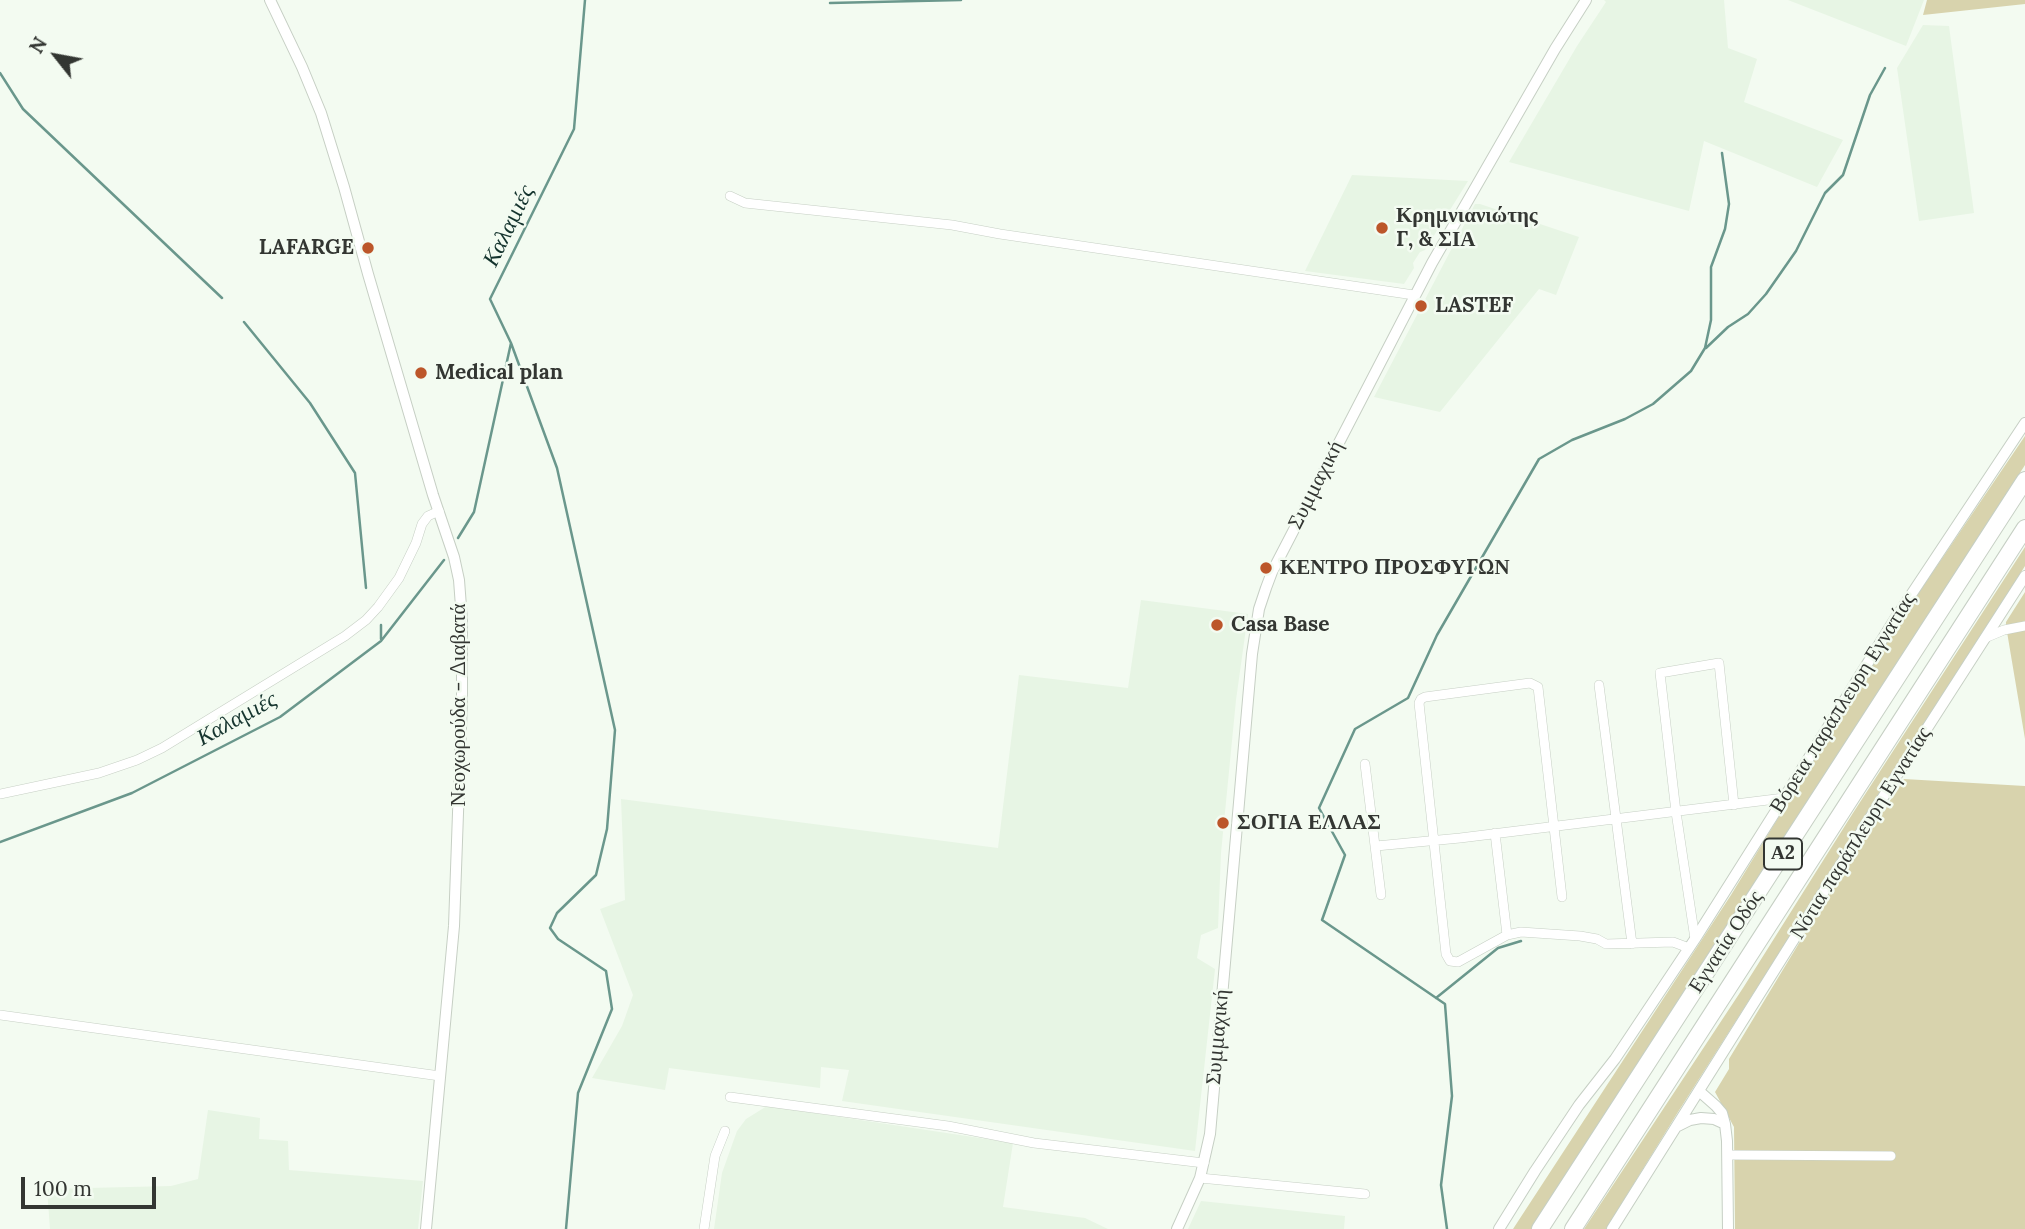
<!DOCTYPE html>
<meta charset="utf-8">
<style>
body{margin:0}
#map{position:relative;width:2025px;height:1229px;overflow:hidden;background:#f3fbf1;font-family:Lora,serif}
canvas{display:block}
.north{position:absolute;left:21px;top:21px;width:70px;height:70px;-webkit-text-stroke:5px #f3fbf1;paint-order:stroke;rotate:301deg;font-size:19px;font-weight:700;line-height:28px;text-align:center;color:#333632}
.north::after{content:'';display:block;margin:auto;width:24px;height:32px;background:#333632;clip-path:polygon(50% 0,100% 100%,50% 72%,0 100%)}
.scale{position:absolute;left:21px;top:1177px;width:135px;height:32px;box-sizing:border-box;border:4px solid #333632;border-top:0;padding-left:9px;font-size:21px;line-height:24px;white-space:nowrap;color:#333632;-webkit-text-stroke:5px #f3fbf1;paint-order:stroke}
</style>
<div id="map">
<canvas width="2025" height="1229"></canvas>
<div class="north">N</div>
<div class="scale">100 m</div>
</div>
<script>
const c = document.querySelector('canvas').getContext('2d');
c.lineJoin = 'round';
function fillPath(path, color) { c.fillStyle = color; c.fill(path, 'evenodd'); }
const shape = rows => new Path2D(rows.map(r => 'M' + r).join(''));
function stroke(path, color, width, dash) { c.strokeStyle = color; c.lineWidth = width; c.lineCap = dash ? 'butt' : 'round'; c.setLineDash(dash || []); c.stroke(path); }
function label(font, color, halo, rows, align = 'center') {
  c.font = font + ' Lora,serif'; c.lineWidth = 5; c.setLineDash([]); c.textBaseline = 'middle'; c.strokeStyle = halo; c.fillStyle = color; for (const [text, x, y, turn = 0] of rows) {
    c.save(); c.translate(x, y); c.rotate((+turn || 0) * Math.PI / 180); c.textAlign = isNaN(turn) ? turn : align; if (halo) c.strokeText(text, 0, 0); c.fillText(text, 0, 0); c.restore();
  }
}
fillPath(shape([
 [1604,0,1724,0,1728,48,1757,59,1744,102,1843,140,1817,187,1704,141,1689,211,1509,162,1577,46,1606,2],
 [1788,0,1924,0,1906,46],
 [1923,25,1949,26,1974,213,1919,221,1897,68],
 [1352,175,1468,181,1425,250,1420,252,1413,263,1414,268,1404,284,1305,271],
 [1475,204,1480,204,1579,237,1556,295,1539,289,1440,412,1374,397],
 [1141,600,1248,614,1236,700,1221,853,1218,928,1201,935,1197,958,1215,969,1195,1151,842,1101,849,1070,821,1067,820,1088,669,1068,665,1090,592,1078,622,1026,633,995,600,909,625,900,621,799,998,848,1019,675,1128,688],
 [767,1106,1013,1143,1003,1207,1085,1218,1108,1229,714,1229,722,1173,737,1131,746,1119],
 [208,1110,260,1118,259,1139,288,1141,289,1170,423,1181,418,1229,50,1229,47,1189,171,1186,198,1179],
 [1201,1201,1345,1216,1344,1229,1188,1229]
]), '#e7f5e4');
fillPath(shape([
 [1927,0,2025,0,2025,4,1923,15],
 [2025,436,2025,465,1531,1229,1513,1229,1731,895,1886,641],
 [2025,547,2025,566,1678,1112,1606,1229,1584,1229,1743,988,1853,813],
 [2025,592,2025,739,2006,626,2006,622],
 [1904,779,2025,786,2025,1229,1735,1229,1734,1127,1715,1092,1729,1069,1729,1059,1813,920]
]), '#d8d3ad');
stroke(shape([
 [830,3,961,0],
 [0,73,23,109,222,298],
 [244,322,310,403,355,473,366,588],
 [1706,348,1728,327,1748,314,1766,294,1796,251,1825,193,1843,175,1870,95,1885,68],
 [458,538,474,512,511,343],
 [381,625,381,639],
 [0,842,132,793,280,717,381,641,444,560],
 [1436,998,1498,948,1521,941],
 [566,1229,578,1093,612,1009,606,971,558,939,550,928,557,913,596,875,607,829,615,730,557,468,511,343,490,299,574,129,585,0],
 [1447,1229,1441,1185,1452,1096,1445,1004,1322,920,1345,855,1319,808,1355,729,1408,698,1437,635,1539,459,1572,440,1625,419,1653,404,1691,371,1705,348,1711,320,1711,267,1725,229,1729,204,1722,153]
]), '#6a978c', 2.5);
const minor = shape([
 [730,196,745,203,952,225,1000,234,1414,295],
 [1985,638,2004,630,2025,626],
 [1599,685,1632,944],
 [1365,764,1381,895],
 [0,794,99,773,137,760,162,748,345,636,366,620,378,607,399,578,416,543,422,524,428,516,439,511],
 [1495,833,1507,935],
 [1376,846,1460,838,1784,798],
 [1562,897,1538,687,1530,683,1425,697,1421,699,1419,703,1446,954,1450,961,1458,962,1507,935,1521,932,1580,936,1597,939,1606,944,1673,942,1689,948],
 [1695,939,1676,812,1660,673,1719,663,1734,805],
 [0,1015,440,1076],
 [730,1097,948,1126,1034,1143,1204,1163],
 [1728,1155,1891,1156],
 [1200,1178,1365,1194],
 [704,1229,715,1156,725,1131]
]);
const tertiary = shape([
 [270,0,302,67,321,113,344,187,368,274,433,495,454,557,459,580,462,620,462,700,454,926,426,1229],
 [1699,1091,1716,1106,1722,1113,1725,1124,1727,1141,1728,1229],
 [1678,1126,1690,1120,1701,1118,1714,1119,1725,1124],
 [1177,1229,1200,1178,1210,1134,1252,654,1259,609,1266,588,1272,572,1432,263,1555,49,1586,0],
 [1499,1229,1535,1171,1579,1105,1615,1059,1695,939,1784,798,1895,619,2025,423],
 [1612,1229,1897,775,2025,576]
]);
const motorway = shape([
 [1540,1229,2025,480],
 [1573,1229,2025,528]
]);
stroke(minor, '#c6cfc4', 10);
stroke(tertiary, '#c6cfc4', 12);
stroke(motorway, '#c6cfc4', 18);
stroke(minor, '#fff', 9);
stroke(tertiary, '#fff', 10);
stroke(motorway, '#fff', 16);
for (const [x, y, r, color] of [
 [1382,228,7,"#bc562a"],
 [368,248,7,"#bc562a"],
 [1421,306,7,"#bc562a"],
 [421,373,7,"#bc562a"],
 [1266,568,7,"#bc562a"],
 [1217,625,7,"#bc562a"],
 [1223,823,7,"#bc562a"]
]) { const dot = new Path2D(); dot.arc(x, y, r, 0, 2 * Math.PI); c.fillStyle = color; c.fill(dot); stroke(dot, '#f3fbf1', 2.5); }
for (const [x, y, w] of [
 [1783,854,38]
]) { const box = new Path2D(); box.roundRect(x - w / 2, y - 15.5, w, 31, 5); c.fillStyle = '#f3fbf1'; c.fill(box); stroke(box, '#333632', 2); }
label('bold 19px', '#333632', null, [
 ["Α2",1783,854]
]);
label('bold 21px', '#333632', '#f3fbf1', [
 ["Κρημνιανιώτης",1396,216],
 ["Γ, & ΣΙΑ",1396,240],
 ["LAFARGE",354,248,"right"],
 ["LASTEF",1435,306],
 ["Medical plan",435,373],
 ["ΚΕΝΤΡΟ ΠΡΟΣΦΥΓΩΝ",1280,568],
 ["Casa Base",1231,625],
 ["ΣΟΓΙΑ ΕΛΛΑΣ",1237,823]
], 'left');
label('21px', '#333632', '#f3fbf1', [
 ["Συμμαχική",1316,485,-63],
 ["Βόρεια παράπλευρη Εγνατίας",1843,703,-58],
 ["Νεοχωρούδα - Διαβατά",459,705,-90],
 ["Νότια παράπλευρη Εγνατίας",1861,833,-58],
 ["Εγνατία Οδός",1726,942,-57],
 ["Συμμαχική",1218,1037,-85]
]);
label('italic 23px', '#15342e', '#f3fbf1', [
 ["Καλαμιές",509,226,-64],
 ["Καλαμιές",237,719,-29]
]);
</script>
